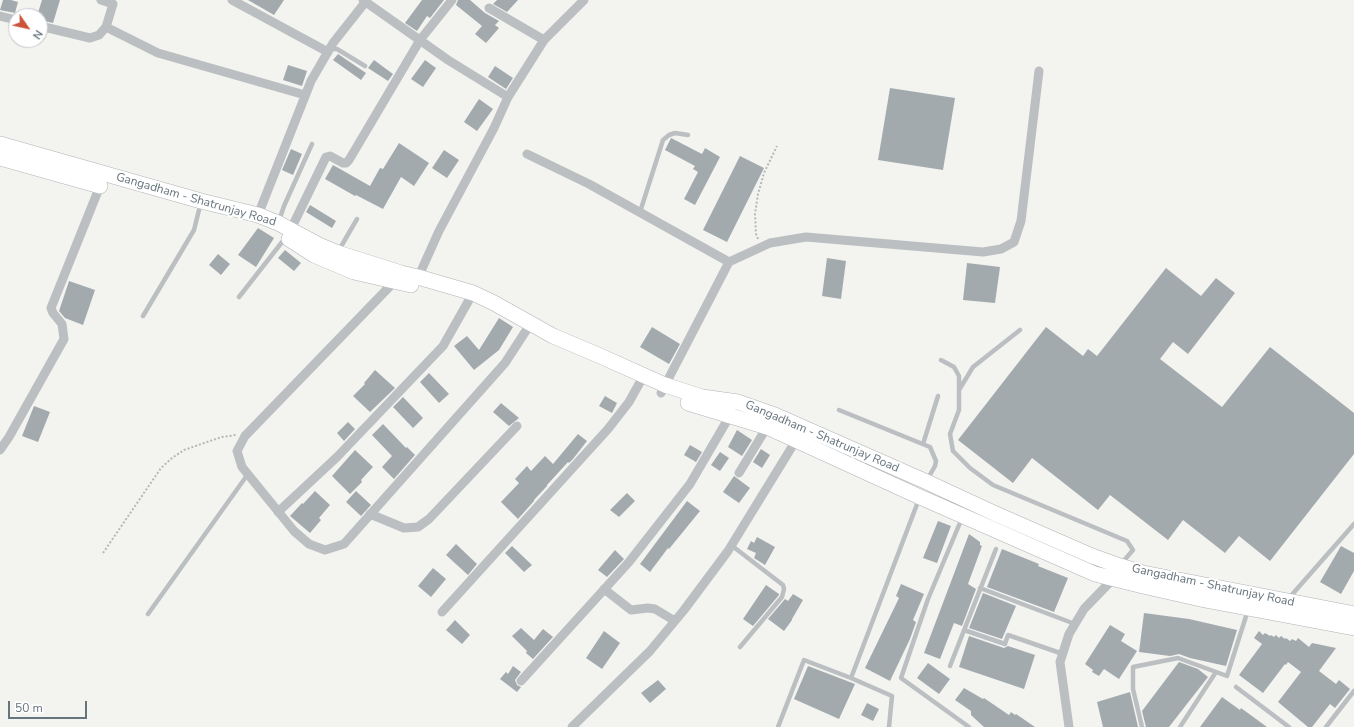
<!DOCTYPE html>
<style>
body{margin:0}
#map{position:relative;width:1354px;height:727px;overflow:hidden;background:#f3f3f0;font-family:"Nunito Sans",sans-serif}
canvas{display:block}
.north{position:absolute;left:8px;top:8px;width:40px;height:40px;box-sizing:border-box;background:#fff;border:1px solid #c2c7cb;border-radius:50%;rotate:124deg;font-size:11px;font-weight:700;line-height:16px;text-align:center;color:#66747d}
.north::after{content:'';display:block;margin:auto;width:14px;height:18px;background:#cb5338;clip-path:polygon(50% 0,100% 100%,50% 72%,0 100%)}
.scale{position:absolute;left:8px;top:701px;width:79px;height:18px;box-sizing:border-box;border:2px solid #66747d;border-top:0;padding-left:5px;font-size:12px;line-height:14px;white-space:nowrap;color:#66747d;-webkit-text-stroke:3px #fff;paint-order:stroke}
</style>
<div id="map">
<canvas width="1354" height="727"></canvas>
<div class="north">N</div>
<div class="scale">50 m</div>
</div>
<script>
const c = document.querySelector('canvas').getContext('2d');
c.lineJoin = 'round';
function fillPath(path, color) { c.fillStyle = color; c.fill(path, 'evenodd'); }
const shape = rows => new Path2D(rows.map(r => 'M' + r).join(''));
function stroke(path, color, width, dash) { c.strokeStyle = color; c.lineWidth = width; c.lineCap = dash ? 'butt' : 'round'; c.setLineDash(dash || []); c.stroke(path); }
function label(font, color, halo, rows, align = 'center') {
  c.font = font + ' "Nunito Sans",sans-serif'; c.lineWidth = 4; c.setLineDash([]); c.textBaseline = 'middle'; c.strokeStyle = halo; c.fillStyle = color; for (const [text, x, y, turn = 0] of rows) {
    c.save(); c.translate(x, y); c.rotate((+turn || 0) * Math.PI / 180); c.textAlign = isNaN(turn) ? turn : align; if (halo) c.strokeText(text, 0, 0); c.fillText(text, 0, 0); c.restore();
  }
}
fillPath(shape([
 [3,0,11,0,18,2,15,13,0,10],
 [42,0,60,0,53,23,40,20,40,16,37,16],
 [248,0,284,0,274,15],
 [422,0,444,0,430,18,427,16,417,31,405,23],
 [458,0,470,0,485,13,499,21,495,25,499,28,486,43,475,34,482,26,456,5],
 [497,0,518,0,507,12,493,4],
 [338,54,366,73,361,80,333,60],
 [374,60,393,74,388,81,368,68],
 [425,60,436,68,423,87,411,79],
 [288,65,307,71,302,86,283,80],
 [495,66,513,78,506,89,488,77],
 [890,88,955,98,943,170,878,160],
 [479,99,493,109,477,131,464,122],
 [671,138,702,154,705,148,720,157,695,205,684,199,698,172,693,169,695,166,665,150],
 [399,143,429,163,414,186,401,177,383,209,356,195,355,196,325,179,333,165,370,186,380,168,383,169],
 [291,149,302,154,293,175,282,170],
 [444,150,459,160,447,178,432,168],
 [740,156,764,168,727,242,703,230],
 [310,205,336,221,332,228,306,212],
 [258,228,274,238,256,267,238,255],
 [285,250,301,263,294,271,278,258],
 [218,254,230,264,221,275,209,265],
 [827,258,846,261,841,299,822,296],
 [967,263,1000,267,995,303,963,300],
 [1166,268,1201,296,1216,278,1235,293,1188,354,1173,342,1160,359,1222,407,1270,347,1354,413,1354,454,1270,561,1239,536,1225,553,1183,520,1168,540,1110,495,1098,510,1032,458,1013,483,958,440,1046,327,1083,356,1088,349,1097,356],
 [69,281,95,290,83,325,65,318,59,311],
 [499,318,513,327,499,350,474,370,454,346,467,336,479,350],
 [652,327,680,344,669,364,640,347],
 [375,370,395,388,370,412,353,396,365,384,364,383],
 [429,373,449,394,439,403,420,382],
 [605,396,617,403,612,413,599,406],
 [403,397,423,418,413,428,393,407],
 [501,403,519,418,509,426,493,412],
 [34,406,50,412,38,442,22,436],
 [348,422,355,429,344,441,337,433],
 [383,424,406,448,407,447,415,455,394,479,382,467,392,456,372,435],
 [737,430,752,440,742,456,728,447],
 [578,434,587,441,573,459,569,463,568,462,547,485,547,486,534,500,534,501,518,519,501,502,519,483,515,479,527,466,531,471,545,456,553,464],
 [690,445,702,452,696,462,684,455],
 [761,449,770,455,762,468,753,462],
 [355,450,373,467,361,480,362,482,350,494,332,476],
 [720,452,729,458,720,471,711,465],
 [734,476,750,488,739,503,723,492],
 [315,491,330,505,319,518,321,520,310,533,290,516,302,503,303,504],
 [356,491,371,505,361,516,346,502],
 [627,493,635,501,619,517,610,510],
 [687,501,700,511,669,549,668,548,650,572,640,564],
 [938,521,951,526,937,563,923,558],
 [969,534,980,542,980,545,982,546,968,584,976,589,962,626,954,623,940,659,924,653],
 [757,537,775,547,765,565,754,558,756,553,747,549,751,541,754,543],
 [456,544,477,564,468,575,446,555],
 [512,546,532,565,524,572,505,553],
 [1341,546,1354,553,1354,571,1341,594,1320,582],
 [1002,549,1039,564,1038,566,1068,578,1054,612,987,587],
 [615,550,624,559,607,577,598,570],
 [433,568,446,579,431,597,418,586],
 [901,584,924,594,913,620,916,622,910,639,890,681,865,668,899,598,896,596],
 [766,585,779,594,779,595,753,626,743,619],
 [983,593,1016,606,1002,639,969,628],
 [793,594,803,600,792,619,792,620,784,631,768,619,785,599,788,601],
 [1144,613,1189,619,1237,630,1226,666,1190,658,1179,654,1170,656,1139,652],
 [455,620,470,635,462,644,446,630],
 [1110,625,1125,634,1121,641,1137,651,1119,679,1104,669,1099,676,1092,672,1093,670,1085,664],
 [521,628,534,640,543,629,553,637,533,659,526,653,527,651,512,636],
 [604,631,620,643,602,669,586,658],
 [1259,631,1263,635,1265,633,1270,636,1271,635,1274,637,1276,635,1279,638,1281,636,1285,639,1286,638,1290,641,1292,639,1296,641,1298,638,1309,647,1312,643,1336,648,1319,671,1336,684,1339,680,1350,689,1335,708,1330,704,1312,727,1308,727,1278,702,1301,672,1288,662,1286,665,1285,664,1263,693,1239,675,1262,644,1254,638],
 [969,636,1004,648,1008,646,1035,655,1024,689,959,667],
 [1179,662,1198,669,1208,677,1169,727,1146,727,1142,711],
 [928,663,950,679,939,694,917,678],
 [513,666,521,672,515,680,517,685,521,687,517,692,500,679,506,672,508,674],
 [808,666,855,684,839,719,794,699],
 [658,680,666,689,650,703,641,693],
 [964,688,983,699,984,698,1009,715,1011,712,1015,715,1016,714,1035,727,984,727,971,715,971,711,955,700],
 [1130,692,1138,727,1103,727,1097,702],
 [1222,697,1240,710,1241,708,1267,727,1200,727],
 [867,703,879,709,873,721,861,715]
]), '#a3aaae');
const primary = shape([
 [0,144,201,201,258,215,278,223,321,246,338,253,401,273,418,277,473,293,494,303,553,336,598,355,665,385,702,397,738,402,775,415,927,482,996,514,1092,556,1120,566,1143,573,1354,614],
 [0,158,100,186],
 [289,239,314,255,354,272,411,285],
 [688,403,767,427,920,497,1095,574,1143,586,1205,600,1354,628]
]);
stroke(primary, '#afb3b6', 16);
stroke(shape([
 [758,239,756,234,755,214,758,194,764,173,777,146],
 [103,553,161,468,172,458,184,450,204,443,222,437,236,435]
]), '#b5b8ba', 2, [2, 2]);
stroke(shape([
 [330,49,337,49,365,66],
 [640,212,663,140,669,135,675,133,688,135],
 [279,221,284,206,312,144],
 [339,250,357,219],
 [239,297,286,237],
 [143,316,194,230,201,202],
 [1020,330,973,367,959,390,959,410,950,434,953,451,970,468,993,485,1127,541,1133,550,1121,564],
 [941,360,954,367,959,376,959,388],
 [839,410,930,447,936,461,935,466,927,480],
 [923,444,938,396],
 [962,518,928,599,901,678,969,727],
 [731,545,783,585,784,589,782,597,740,647],
 [980,588,1075,624],
 [1289,598,1354,524],
 [148,614,248,474],
 [964,630,1005,644,1008,635,1063,654],
 [950,666,996,549],
 [851,678,919,499],
 [1236,687,1289,727],
 [778,727,804,660,851,678,892,696,889,727],
 [1142,727,1133,689,1133,667,1178,658,1227,676,1248,610],
 [1180,727,1216,672],
 [1326,727,1354,691]
]), '#bbbfc1', 4.5);
stroke(shape([
 [232,0,328,52],
 [363,0,448,60,508,97],
 [489,8,544,40],
 [0,16,16,20],
 [40,26,90,38,99,35,106,27,113,4,101,0],
 [106,27,158,53,305,95],
 [527,154,589,184,729,262,661,393],
 [258,215,311,81,333,43,367,0],
 [291,229,326,157,330,156,343,163,346,163,349,160,420,40,452,0],
 [729,262,770,243,806,237,983,252,1001,249,1014,242,1021,221,1039,71],
 [417,280,439,231,494,128,508,97,544,40,584,0],
 [394,282,245,436,237,451,242,467,294,531,309,544,325,550,344,544,505,363,531,323],
 [0,450,9,437,64,339,62,324,53,313,51,308,100,186],
 [739,473,767,427],
 [278,512,337,457,443,346,473,293],
 [370,514,404,528,418,527,429,519,517,426],
 [604,589,631,610,648,608,655,609,675,621],
 [442,612,608,429,629,402,644,375],
 [521,681,629,562,690,484,732,412],
 [572,727,650,651,684,610,728,551,798,437],
 [1069,727,1060,662,1069,634,1084,609,1113,579]
]), '#bbbfc1', 9);
stroke(primary, '#fff', 15);
label('12px', '#66747d', '#fff', [
 ["Gangadham - Shatrunjay Road",196,200,16],
 ["Gangadham - Shatrunjay Road",822,437,23],
 ["Gangadham - Shatrunjay Road",1213,586,12]
]);
</script>
